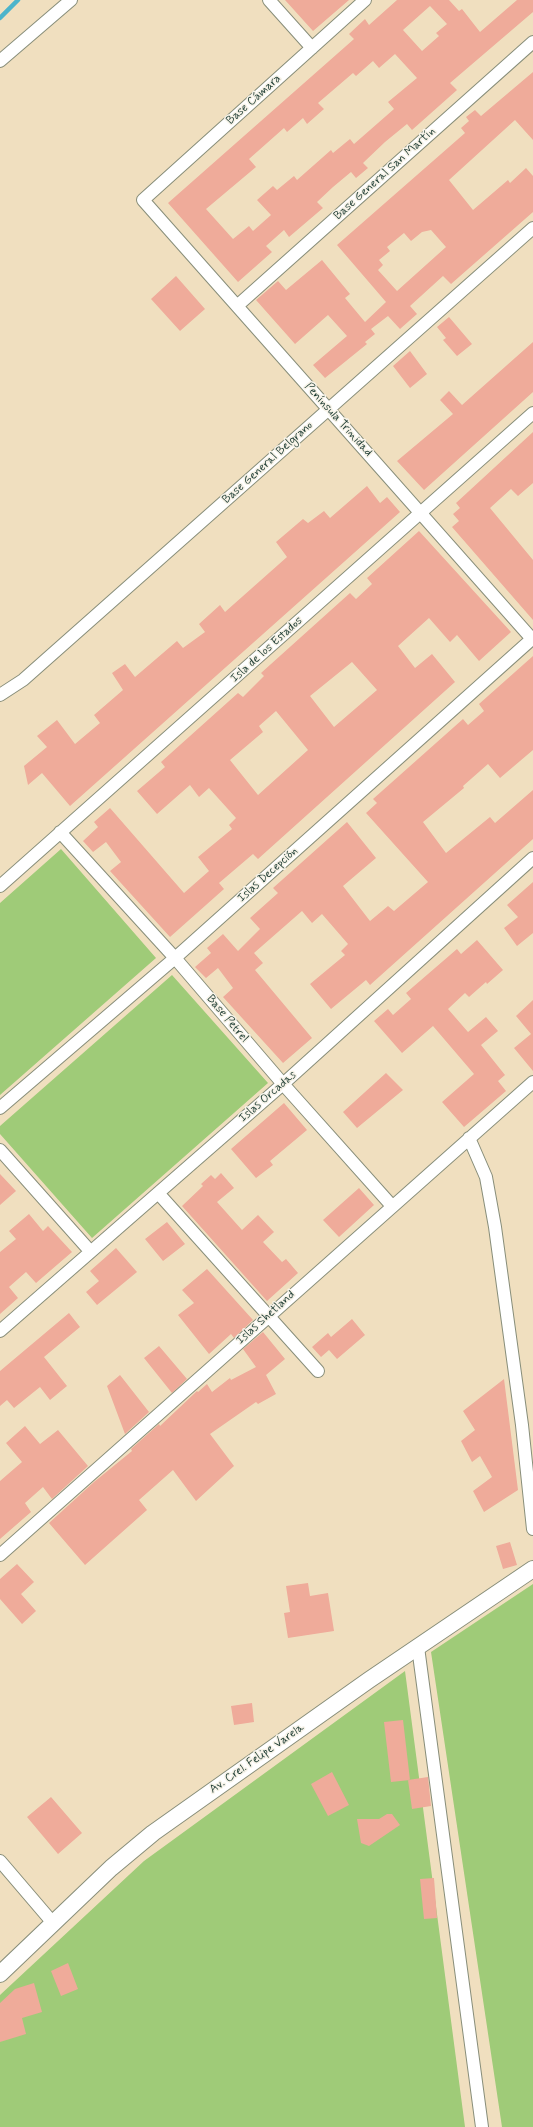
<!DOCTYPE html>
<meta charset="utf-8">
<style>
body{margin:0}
canvas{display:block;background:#f0dfbf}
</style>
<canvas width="533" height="2127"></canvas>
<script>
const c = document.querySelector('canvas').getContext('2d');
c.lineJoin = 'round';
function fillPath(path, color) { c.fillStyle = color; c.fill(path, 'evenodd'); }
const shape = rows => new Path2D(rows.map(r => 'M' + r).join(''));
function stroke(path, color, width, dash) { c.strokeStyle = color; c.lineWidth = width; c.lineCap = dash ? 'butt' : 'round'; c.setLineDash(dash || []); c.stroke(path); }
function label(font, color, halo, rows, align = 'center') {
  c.font = font + ' Mynerve,sans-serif'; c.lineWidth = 3; c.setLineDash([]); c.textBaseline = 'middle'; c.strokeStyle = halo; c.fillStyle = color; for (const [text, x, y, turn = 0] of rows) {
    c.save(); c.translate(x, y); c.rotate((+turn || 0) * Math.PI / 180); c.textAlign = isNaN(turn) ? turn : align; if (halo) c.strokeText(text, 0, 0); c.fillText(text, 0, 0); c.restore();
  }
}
fillPath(shape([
 [61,849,156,958,0,1095,0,903],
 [172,975,268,1083,92,1238,0,1134,0,1126],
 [533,1584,533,2127,502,2127,431,1652],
 [405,1671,465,2127,0,2127,0,1995,144,1861]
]), '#9fcb78');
stroke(shape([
 [0,18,18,0]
]), '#4cb4cb', 4.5);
fillPath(shape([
 [285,0,349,0,313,31],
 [397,0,449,0,459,11,462,9,480,32,517,0,533,0,533,12,450,83,457,90,412,130,407,124,385,142,363,163,368,168,356,178,351,172,333,187,317,202,323,208,289,237,284,230,266,246,272,252,238,282,168,203,354,39,349,34,365,19,369,25],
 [430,6,447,24,436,33,439,36,422,51,403,30],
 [395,54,417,78,388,102,394,109,354,144,350,139,333,153,331,150,297,180,294,176,277,190,273,186,257,200,271,215,253,231,249,226,233,239,206,209,256,167,249,159,284,128,287,132,303,118,307,124,324,109,318,103,353,73,356,76,373,61,379,68],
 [533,72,533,140,515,120,449,180,473,210,508,180,510,183,526,168,533,176,533,212,451,284,443,276,410,306,417,314,400,329,388,316,371,329,375,334,365,342,367,344,325,378,313,365,347,336,328,315,295,344,256,300,278,281,286,290,322,260,350,294,345,298,365,322,386,302,337,245,465,133,461,128,469,121,466,117,475,110,481,116],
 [431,230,446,247,397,291,378,270,383,265,379,260,390,251,387,247,404,233,411,241,422,232],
 [176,276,205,309,180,331,151,299],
 [449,317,472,344,457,356,443,340,446,338,437,327],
 [533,342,533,392,424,490,397,461,453,414,440,400,449,391,462,405],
 [410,351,427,374,410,388,393,366],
 [533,432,533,483,518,496,511,489,490,508,533,560,533,620,452,527,459,521,453,514,460,508,456,503],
 [367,486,380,503,387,497,400,512,70,806,42,773,28,785,24,766,47,747,37,736,57,720,75,744,100,723,94,715,123,690,112,673,125,664,135,677,177,641,183,648,205,632,199,624,220,605,225,612,287,557,276,542,303,519,308,523,324,511,330,518],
 [419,531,511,632,479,661,457,635,450,642,429,618,398,646,415,668,432,654,455,682,258,859,253,854,219,883,224,889,170,937,110,871,121,862,106,842,93,852,83,841,98,827,94,822,110,808,184,893,209,871,198,857,232,829,229,825,236,818,209,788,199,797,190,785,157,814,137,791,165,767,161,762,238,693,243,697,264,676,261,673,350,593,356,599,372,584,367,578],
 [352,662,377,690,334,727,310,696],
 [276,711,308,750,258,795,230,760,263,732,259,726],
 [533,656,533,750,500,778,488,764,463,786,464,788,423,822,446,853,490,817,495,823,533,790,533,839,370,985,366,980,331,1009,310,984,345,955,341,951,348,944,322,914,312,923,302,911,254,953,263,963,255,970,312,1038,283,1063,223,997,233,988,218,968,206,978,195,967,211,953,207,948,223,934,238,951,260,929,250,918,278,893,273,888,347,822,376,858,343,886,370,921,388,906,394,911,428,882,366,813,377,803,373,799,463,719,468,725,484,711,479,704],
 [533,882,533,933,517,946,504,928,518,917,507,905],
 [477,940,503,970,487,984,486,982,469,997,465,993,448,1009,468,1032,486,1017,498,1031,481,1045,505,1075,498,1081,506,1091,464,1127,442,1102,474,1074,433,1026,402,1053,374,1021,388,1009,393,1015,411,999,406,993,457,949,461,954],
 [533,1000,533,1071,514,1048,531,1034,516,1016],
 [386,1073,403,1090,357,1128,343,1112],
 [284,1103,307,1130,270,1161,273,1165,256,1178,231,1149],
 [221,1173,234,1188,217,1202,242,1230,258,1215,274,1232,263,1242,282,1262,286,1259,298,1273,267,1301,182,1206,203,1186,201,1184,211,1175,215,1179],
 [0,1174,16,1191,0,1205],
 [359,1188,374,1205,339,1237,323,1220],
 [29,1214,43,1231,48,1226,72,1252,36,1283,26,1272,9,1287,18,1298,0,1314,0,1252,16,1239,9,1231],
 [167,1222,185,1244,163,1261,145,1239],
 [116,1248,137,1272,97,1305,86,1292,99,1281,90,1271],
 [207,1269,253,1320,234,1338,231,1334,209,1354,178,1315,194,1303,182,1290],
 [69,1313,80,1327,44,1357,67,1386,50,1400,40,1387,14,1408,7,1400,0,1406,0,1371],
 [352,1319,365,1335,337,1359,329,1350,321,1357,312,1347,328,1333,331,1337],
 [263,1332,285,1359,266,1375,276,1394,258,1404,256,1402,210,1434,234,1466,196,1501,173,1470,139,1500,147,1510,85,1565,49,1523,94,1482,132,1451,131,1449,159,1424,160,1426,197,1391,198,1392,207,1384,212,1392,230,1378,231,1380,256,1367,243,1349],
 [159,1346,187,1379,172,1393,144,1358],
 [120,1375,149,1412,125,1434,107,1386],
 [504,1379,518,1490,484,1512,473,1491,492,1477,480,1456,472,1462,461,1441,475,1430,463,1411],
 [25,1426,40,1444,58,1430,88,1466,52,1499,43,1487,25,1503,31,1512,0,1539,0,1481,22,1462,6,1443],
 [510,1542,517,1565,503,1569,496,1546],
 [17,1564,34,1582,21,1594,36,1611,22,1624,0,1599,0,1579],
 [308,1583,310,1596,328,1593,334,1631,288,1638,284,1613,290,1612,286,1586],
 [252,1703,254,1722,234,1725,231,1706],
 [403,1720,410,1780,391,1782,384,1722],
 [332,1772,349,1805,328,1816,311,1784],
 [428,1777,431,1806,412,1809,408,1780],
 [51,1797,82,1833,58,1854,27,1817],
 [387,1814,392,1814,400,1825,369,1846,361,1843,357,1819,379,1819],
 [434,1878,437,1918,424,1919,420,1879],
 [68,1963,78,1989,61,1996,51,1971],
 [34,1983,42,2012,22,2018,26,2034,0,2042,0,2003,15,1989]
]), '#efab9a');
const street = shape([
 [269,0,312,48],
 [365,0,143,200,533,640],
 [0,61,71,0],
 [237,306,533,42],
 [0,695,23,680,533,228],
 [60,832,175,958,283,1084,392,1206],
 [0,886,533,413],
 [0,1108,175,958,533,638],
 [469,1138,486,1177,495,1227,522,1425,533,1529],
 [0,1150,90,1251],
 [158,1193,318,1371],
 [0,1331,283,1084,533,858],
 [0,1555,533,1082],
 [418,1647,482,2127],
 [0,1861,53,1923]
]);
const secondary = shape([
 [0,1974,111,1868,153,1833,369,1680,533,1569]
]);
stroke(street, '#888e7a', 14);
stroke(secondary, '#888e7a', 18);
stroke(street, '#fff', 12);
stroke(secondary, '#fff', 16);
label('12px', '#1f3d34', '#f7f3e8', [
 ["Base Cámara",254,100,-42],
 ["Base General San Martín",385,174,-42],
 ["Península Trinidad",338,420,48],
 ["Base General Belgrano",268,463,-42],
 ["Isla de los Estados",267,650,-42],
 ["Islas Decepción",268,875,-42],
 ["Base Petrel",227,1019,50],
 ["Islas Orcadas",268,1097,-41],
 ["Islas Shetland",266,1318,-42],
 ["Av. Crel. Felipe Varela",257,1759,-35]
]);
</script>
